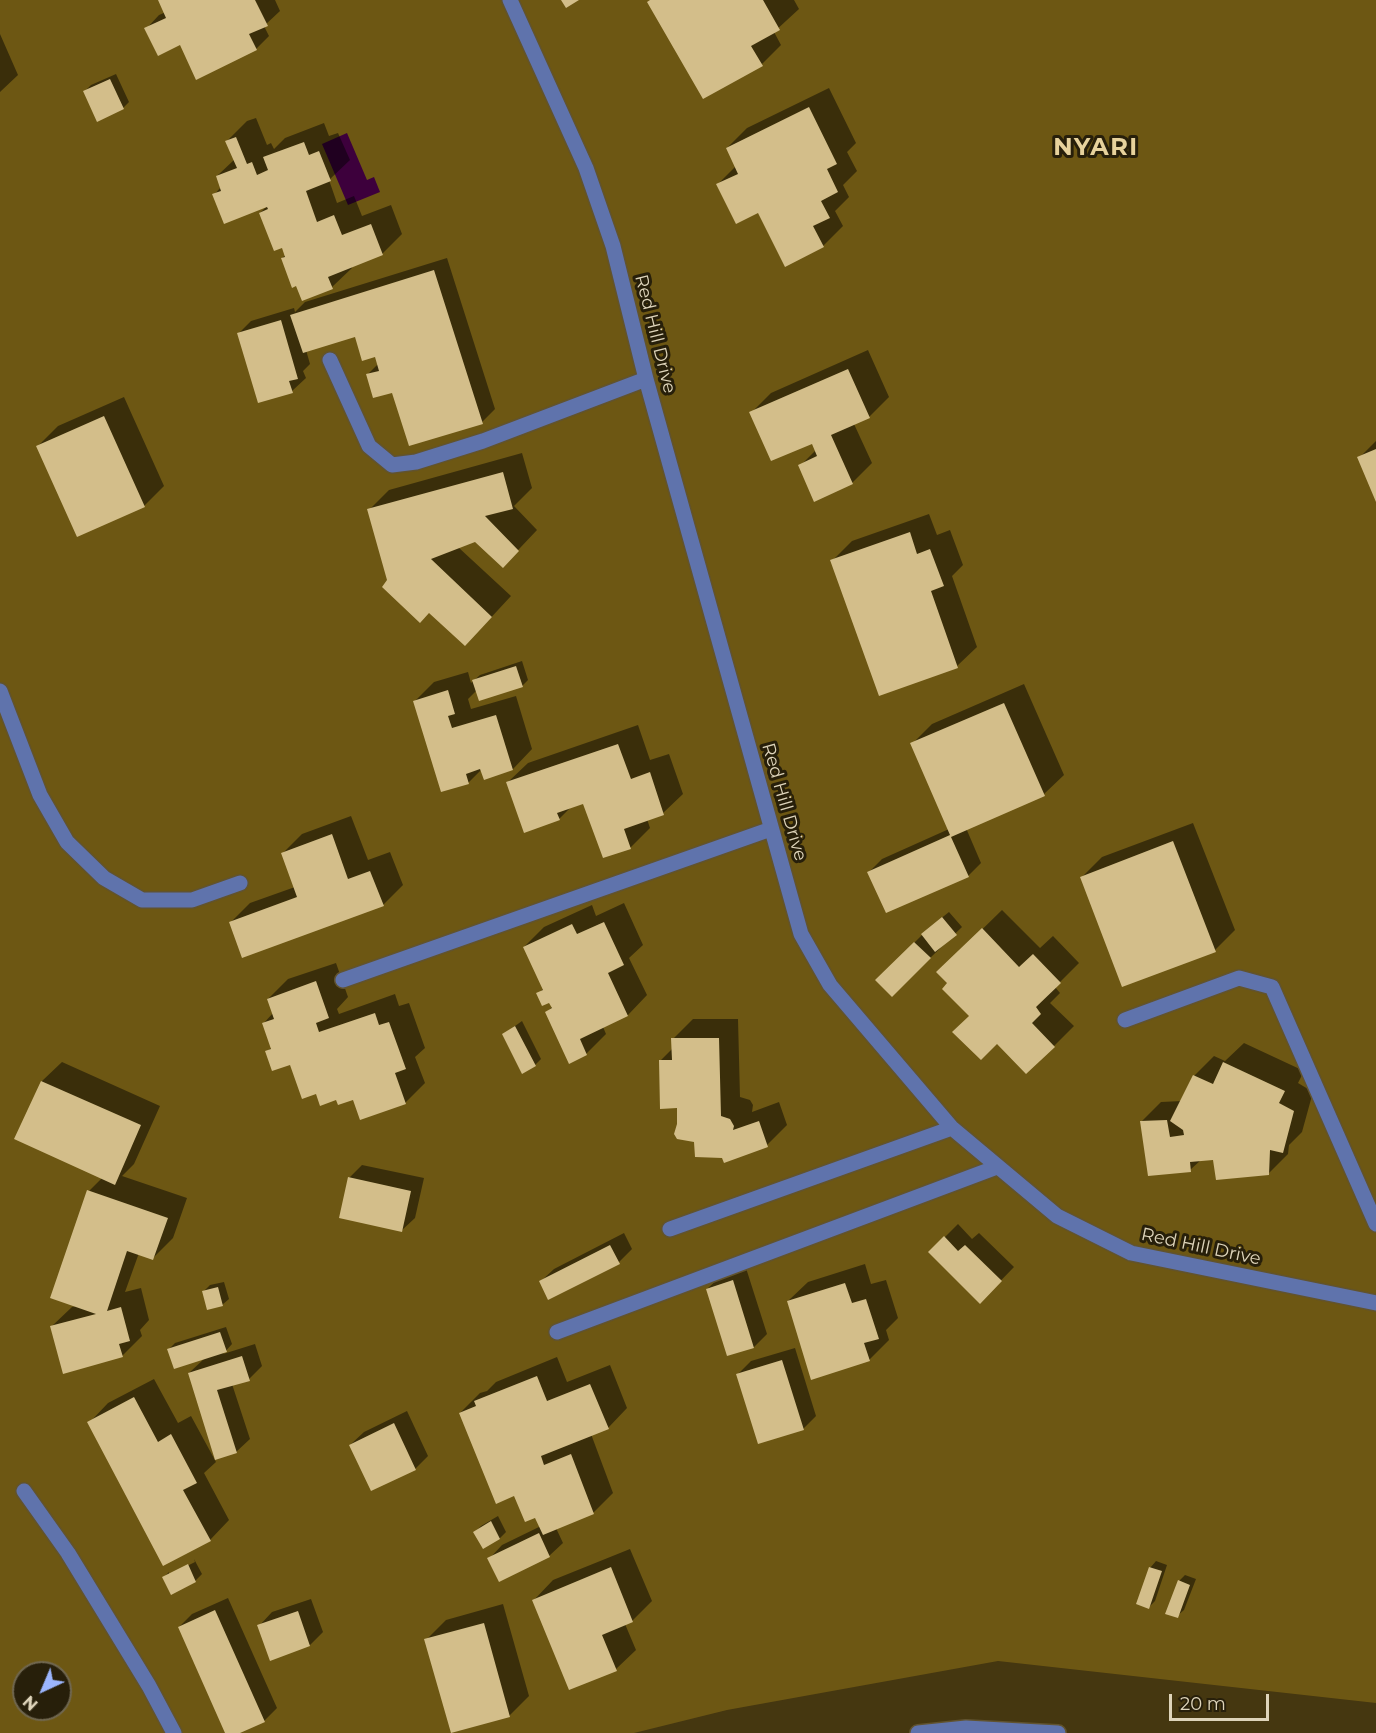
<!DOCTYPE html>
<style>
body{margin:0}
#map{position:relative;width:1376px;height:1733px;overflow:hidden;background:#453710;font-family:Montserrat,sans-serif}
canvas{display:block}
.north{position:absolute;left:12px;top:1661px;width:60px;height:60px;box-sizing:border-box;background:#271f0a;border:2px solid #706750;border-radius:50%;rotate:224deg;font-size:16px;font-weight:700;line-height:24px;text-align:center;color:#ded4ba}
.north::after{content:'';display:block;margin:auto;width:21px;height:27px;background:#9bb5fd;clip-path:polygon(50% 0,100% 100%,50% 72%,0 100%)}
.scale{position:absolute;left:1169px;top:1694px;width:100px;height:27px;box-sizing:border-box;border:3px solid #ded4ba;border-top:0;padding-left:8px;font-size:18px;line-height:21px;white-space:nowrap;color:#ded4ba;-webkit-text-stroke:4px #271f0a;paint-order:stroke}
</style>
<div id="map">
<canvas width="1376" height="1733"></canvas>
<div class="north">N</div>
<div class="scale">20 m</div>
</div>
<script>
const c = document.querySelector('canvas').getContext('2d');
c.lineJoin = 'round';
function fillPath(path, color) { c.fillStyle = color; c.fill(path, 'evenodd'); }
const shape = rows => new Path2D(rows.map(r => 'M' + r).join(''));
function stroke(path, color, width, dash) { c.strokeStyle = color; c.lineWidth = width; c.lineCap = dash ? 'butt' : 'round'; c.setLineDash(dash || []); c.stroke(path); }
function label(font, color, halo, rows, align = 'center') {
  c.font = font + ' Montserrat,sans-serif'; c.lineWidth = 6; c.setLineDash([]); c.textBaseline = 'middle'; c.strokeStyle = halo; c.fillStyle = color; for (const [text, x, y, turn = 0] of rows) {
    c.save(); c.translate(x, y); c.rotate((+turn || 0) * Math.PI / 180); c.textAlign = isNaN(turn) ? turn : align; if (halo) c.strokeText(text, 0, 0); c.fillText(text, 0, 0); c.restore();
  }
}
fillPath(shape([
 [0,0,1376,0,1376,1703,998,1661,727,1710,634,1733,0,1733],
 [24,1673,60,1673,60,1709,24,1709]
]), '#6d5713');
fillPath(shape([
 [347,133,367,180,374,177,380,192,348,205,322,144]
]), '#3d003c');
fillPath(shape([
 [160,0,275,0,280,11,264,26,269,36,256,49,180,43,146,29,159,15,166,12],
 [651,0,794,0,799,9,774,32,781,45,762,64],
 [0,34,18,75,0,92],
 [116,74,129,102,123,108,85,91,91,85],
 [829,88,856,143,847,152,857,171,843,185,849,197,835,211,843,226,823,246,759,211,718,184,736,166,727,148,747,128],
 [256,118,267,145,271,143,274,149,285,138,324,123,329,136,338,133,350,160,329,180,337,203,354,196,362,216,391,205,402,234,382,254,351,266,352,268,332,287,282,258,286,255,282,246,260,213,269,204,214,195,221,187,217,176,235,159,227,141,247,121],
 [447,258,495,409,482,422,393,391,367,375,379,363,376,355,356,335,306,350,310,364,303,371,306,378,292,391,238,334,251,321,294,308,295,312,305,302],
 [868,350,889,397,869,417,854,424,872,463,852,483,800,466,816,450,812,442,751,413,771,393],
 [124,397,164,486,144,506,38,446,58,426],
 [1376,441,1376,498,1359,458],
 [522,453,532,488,514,506,537,530,503,566,476,540,458,547,511,596,485,624,429,611,389,581,369,510,389,490],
 [929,514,937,535,950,530,963,565,952,576,977,647,957,666,880,694,832,561,852,541],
 [522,661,528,680,522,686,477,690,468,699,471,709,516,696,532,749,513,769,482,769,469,782,442,791,414,702,434,682,468,672,471,683,480,675],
 [1024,684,1064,775,1044,794,966,828,981,863,968,876,869,872,882,859,949,829,912,744,932,724],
 [638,725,650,760,669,754,683,794,663,813,647,819,650,828,631,847,604,856,584,802,571,807,559,819,508,782,528,763],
 [351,816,368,860,390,852,403,885,383,905,231,922,250,903,295,887,283,853,302,834],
 [1193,823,1235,930,1215,950,1082,877,1102,857],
 [624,903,643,945,629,958,647,995,628,1015,603,1027,606,1034,586,1054,547,1012,553,1006,538,994,544,988,524,947,544,927,592,905,596,916],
 [1002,910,1040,948,1053,936,1079,963,1055,987,1060,993,1050,1003,1074,1026,1054,1046,971,1015,950,983,958,953],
 [949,912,962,927,892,995,877,980,929,928],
 [336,963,348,997,337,1009,339,1014,395,994,399,1006,409,1003,425,1048,415,1057,425,1083,405,1103,336,1098,317,1092,291,1063,267,1052,272,1047,263,1024,273,1013,268,999,288,979],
 [693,1019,738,1019,740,1097,750,1100,753,1105,752,1112,779,1102,787,1125,767,1145,724,1158,695,1140,679,1124,679,1107,660,1061,673,1048,673,1039],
 [522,1021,541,1059,535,1065,504,1034],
 [1244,1043,1304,1071,1298,1083,1313,1092,1302,1132,1289,1145,1288,1154,1268,1174,1214,1158,1201,1160,1190,1170,1141,1122,1161,1102,1182,1101,1194,1076,1214,1056,1225,1061],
 [62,1062,160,1106,134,1164,122,1176,187,1198,173,1238,153,1258,139,1253,125,1292,141,1288,149,1320,140,1330,142,1336,122,1356,52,1326,72,1307,76,1306,89,1191,102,1178,16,1139,42,1081],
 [362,1165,424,1178,415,1218,401,1231,349,1178],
 [958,1224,972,1239,979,1233,1014,1267,980,1302,930,1252],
 [624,1233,632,1249,619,1262,540,1282,554,1269],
 [865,1264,871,1284,886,1280,898,1318,886,1330,889,1340,869,1360,788,1301,808,1282],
 [746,1268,767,1334,754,1347,728,1354,707,1289,721,1276],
 [224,1282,229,1299,222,1305,203,1292,210,1285],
 [226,1327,232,1344,223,1354,255,1344,262,1366,249,1379,232,1384,250,1439,236,1452,189,1373,206,1357,169,1349,175,1343],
 [795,1348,816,1416,803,1429,738,1374,751,1361],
 [557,1357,567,1382,610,1365,627,1408,608,1428,591,1434,613,1493,594,1512,556,1528,563,1543,549,1556,489,1559,502,1545,541,1526,536,1516,515,1494,460,1413,480,1393,487,1391,496,1382],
 [154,1379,178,1423,191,1416,216,1462,204,1473,229,1520,210,1540,89,1423,108,1403],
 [407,1411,428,1456,415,1469,350,1445,364,1432],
 [498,1516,506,1532,500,1538,484,1547,475,1532,481,1526],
 [630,1549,652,1601,632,1621,625,1624,636,1650,616,1669,534,1600,553,1580],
 [194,1559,202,1574,195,1581,172,1593,164,1577,169,1572,169,1575,195,1562,194,1559,170,1572],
 [1156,1561,1167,1565,1155,1601,1149,1607,1150,1568],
 [1185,1575,1196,1579,1184,1610,1177,1616,1179,1581],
 [228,1598,277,1708,264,1721,236,1733,226,1733,179,1627,192,1614],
 [311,1599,323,1632,310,1645,259,1626,272,1612],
 [503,1604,529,1696,509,1716,426,1640,446,1620]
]), '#0007');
fillPath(shape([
 [158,0,255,0,268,26,249,34,257,50,196,80,180,45,158,56,144,28,166,18],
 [561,0,579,0,566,8],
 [650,0,763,0,780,30,751,46,763,66,703,99,647,2],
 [110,79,124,109,97,122,83,91],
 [809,107,837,164,827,169,838,192,821,201,830,218,813,226,824,247,785,267,758,213,736,224,716,184,738,174,726,148],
 [236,137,247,164,252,162,257,175,268,170,263,157,304,142,309,155,319,151,331,181,306,191,317,222,334,215,342,235,371,224,383,255,328,277,333,289,302,301,296,286,292,288,281,258,285,257,282,248,274,251,259,213,268,209,267,207,224,224,212,194,221,191,216,176,237,168,225,141],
 [434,270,483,424,409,446,392,393,373,398,366,374,379,371,375,357,362,361,355,337,303,353,290,315],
 [281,320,298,379,289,381,293,393,258,403,237,333],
 [848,369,870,418,831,435,853,484,814,502,798,465,817,456,812,444,771,461,749,412],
 [104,416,145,507,77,537,36,446],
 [1376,449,1376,502,1357,457],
 [503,472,513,509,485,516,519,551,503,568,475,542,431,559,492,617,465,646,429,613,420,623,382,587,387,580,367,509],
 [910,532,917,554,930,549,944,586,931,591,958,668,879,696,830,560],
 [516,666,523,687,479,701,472,680],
 [448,690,455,714,448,716,452,728,496,715,513,770,484,780,480,769,466,774,469,784,441,792,413,701],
 [1004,703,1045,796,951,837,969,877,886,913,867,872,950,835,910,743],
 [618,744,631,779,650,772,664,815,624,829,631,849,603,858,583,804,557,813,560,820,524,833,506,782],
 [332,834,348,879,370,871,384,906,242,958,229,922,297,897,281,853],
 [1173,841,1216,952,1122,987,1080,877],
 [942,917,957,935,935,952,921,934],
 [604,922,624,965,608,973,628,1016,580,1039,587,1055,569,1064,545,1012,552,1008,549,1003,542,1006,536,993,543,990,523,947,572,924,577,934],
 [982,928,1019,967,1033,954,1061,983,1036,1007,1041,1014,1032,1023,1055,1047,1026,1074,997,1044,981,1060,952,1032,969,1016,942,989,947,983,936,972],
 [914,942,931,958,892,997,875,980],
 [316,981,329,1018,316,1023,319,1032,375,1013,379,1025,389,1022,406,1069,395,1073,406,1104,360,1120,353,1100,338,1105,336,1100,320,1106,316,1094,302,1099,290,1065,272,1071,265,1051,271,1049,262,1023,274,1019,267,999],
 [515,1026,536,1066,522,1074,502,1034],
 [671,1038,719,1038,721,1116,730,1119,734,1126,733,1130,759,1121,768,1147,724,1163,722,1158,695,1157,694,1142,677,1139,674,1134,677,1124,677,1108,660,1109,659,1060,672,1060],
 [1223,1062,1285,1091,1279,1103,1294,1111,1283,1153,1270,1150,1269,1175,1216,1180,1213,1160,1190,1162,1191,1172,1148,1176,1140,1121,1167,1120,1170,1137,1184,1135,1183,1130,1170,1121,1193,1075,1213,1084],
 [41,1081,141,1125,115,1185,14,1139],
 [348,1177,411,1191,402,1232,339,1218],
 [87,1190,168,1218,153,1260,127,1251,107,1311,121,1307,130,1341,119,1344,123,1357,63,1374,50,1326,96,1314,50,1298],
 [944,1236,958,1251,965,1245,1002,1281,980,1304,928,1252],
 [610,1245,620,1264,548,1300,539,1281],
 [733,1280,754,1348,727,1356,706,1289],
 [845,1283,852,1303,866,1299,879,1339,864,1343,870,1361,811,1380,787,1301],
 [218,1287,223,1306,207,1310,202,1291],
 [220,1332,227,1352,174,1369,167,1349],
 [242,1356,250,1381,217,1390,237,1453,215,1460,188,1373],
 [782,1360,804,1430,758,1444,736,1374],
 [537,1376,547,1401,590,1384,609,1429,541,1456,544,1465,571,1454,594,1514,543,1535,535,1518,525,1522,514,1496,496,1504,459,1413,476,1406,474,1401],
 [134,1397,158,1442,171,1434,197,1483,183,1490,211,1541,163,1566,87,1422],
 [394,1423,416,1470,371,1491,349,1445],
 [491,1521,500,1539,483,1549,473,1532],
 [539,1533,550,1557,499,1582,487,1558],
 [188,1564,196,1582,171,1595,162,1577],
 [611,1567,633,1622,602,1635,617,1671,569,1690,532,1600],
 [1149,1567,1162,1571,1149,1609,1136,1604],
 [1178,1580,1190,1585,1178,1618,1165,1614],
 [215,1610,265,1722,240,1733,225,1733,178,1627],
 [298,1611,310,1646,270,1661,257,1625],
 [484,1623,510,1717,451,1733,424,1639]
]), '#d3be8a');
const minor = shape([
 [510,0,586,168,613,246,646,379,801,934,830,985,952,1128,1057,1216,1131,1253,1376,1303],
 [330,360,369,446,392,465,416,462,483,441,646,379],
 [0,691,40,795,67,842,104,878,142,900,192,900,240,883],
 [343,980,771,829],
 [1125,1020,1239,978,1272,987,1376,1224],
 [670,1229,952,1128],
 [557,1332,997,1167],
 [24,1491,68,1553,149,1686,174,1733],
 [918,1733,966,1728,1058,1733]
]);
stroke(minor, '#61532f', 18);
stroke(minor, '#5f73ac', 15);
label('18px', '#ded4ba', '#271f0a', [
 ["Red Hill Drive",655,334,76],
 ["Red Hill Drive",784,802,74],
 ["Red Hill Drive",1201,1247,12]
]);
c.letterSpacing = '1.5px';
label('bold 24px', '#e7d29c', '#271f0a', [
 ["NYARI",1096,148]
]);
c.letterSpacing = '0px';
</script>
